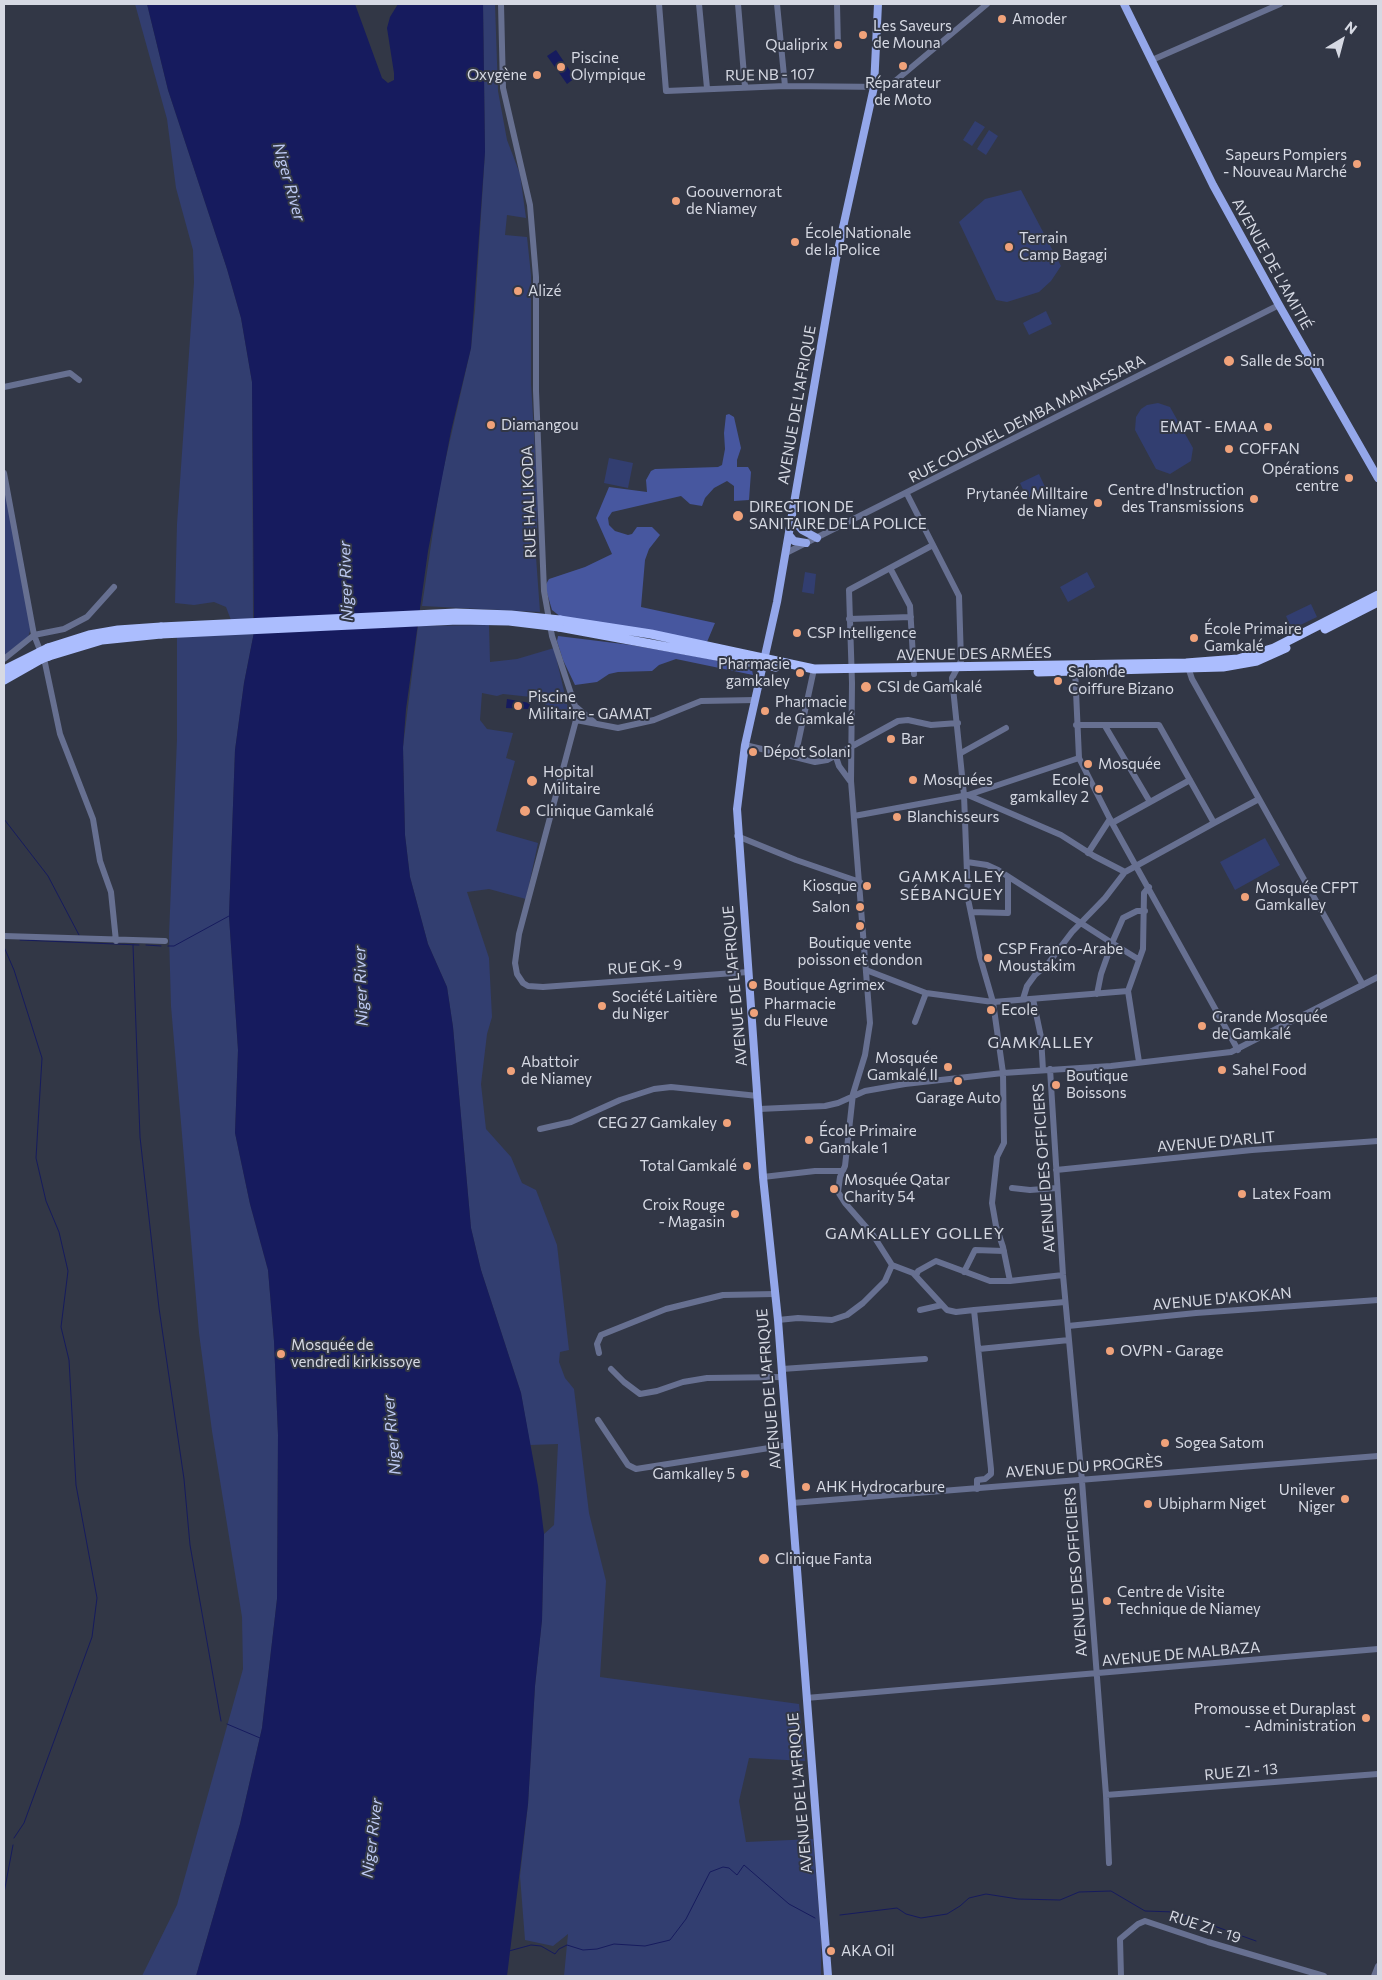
<!DOCTYPE html>
<meta charset="utf-8">
<style>
body{margin:0}
#map{position:relative;width:1382px;height:1980px;overflow:hidden;background:#323746;font-family:Commissioner,sans-serif}
canvas{display:block}
.frame{position:absolute;inset:0;border:5px solid #d6d9e3;pointer-events:none}
.north{position:absolute;left:1317px;top:15px;width:50px;height:50px;-webkit-text-stroke:4px #323746;paint-order:stroke;rotate:37deg;font-size:14px;font-weight:700;line-height:20px;text-align:center;color:#d6d9e3}
.north::after{content:'';display:block;margin:auto;width:18px;height:22px;background:#d6d9e3;clip-path:polygon(50% 0,100% 100%,50% 72%,0 100%)}
</style>
<div id="map">
<canvas width="1382" height="1980"></canvas>
<div class="frame"></div>
<div class="north">N</div>
</div>
<script>
const c = document.querySelector('canvas').getContext('2d');
c.lineJoin = 'round';
function fillPath(path, color) { c.fillStyle = color; c.fill(path, 'evenodd'); }
const shape = rows => new Path2D(rows.map(r => 'M' + r).join(''));
function stroke(path, color, width, dash) { c.strokeStyle = color; c.lineWidth = width; c.lineCap = dash ? 'butt' : 'round'; c.setLineDash(dash || []); c.stroke(path); }
function label(font, color, halo, rows, align = 'center') {
  c.font = font + ' Commissioner,sans-serif'; c.lineWidth = 4; c.setLineDash([]); c.textBaseline = 'middle'; c.strokeStyle = halo; c.fillStyle = color; for (const [text, x, y, turn = 0] of rows) {
    c.save(); c.translate(x, y); c.rotate((+turn || 0) * Math.PI / 180); c.textAlign = isNaN(turn) ? turn : align; if (halo) c.strokeText(text, 0, 0); c.fillText(text, 0, 0); c.restore();
  }
}
fillPath(shape([
 [135,4,147,4,168,90,227,269,241,318,252,382,253,619,231,620,226,607,214,602,194,605,175,603,177,524,194,282,193,250,176,188,167,119],
 [483,4,495,4,498,91,507,140,520,174,526,218,507,215,505,235,527,237,531,275,531,384,538,500,536,557,540,612,422,606,440,484,471,348,475,310,485,152],
 [975,121,985,127,972,146,963,140],
 [989,130,998,136,986,155,977,149],
 [1021,190,1061,266,1051,281,1039,292,1007,302,996,300,959,222,985,199],
 [1046,311,1052,324,1029,335,1023,323],
 [1158,403,1170,407,1193,448,1191,461,1170,474,1156,469,1135,430,1136,417,1141,409,1147,405],
 [609,458,633,463,628,488,604,483],
 [1039,474,1046,489,1027,498,1020,483],
 [4,480,31,628,28,637,4,657],
 [805,572,816,574,814,594,802,592],
 [1087,572,1095,587,1068,602,1060,587],
 [1311,604,1317,617,1292,629,1286,616],
 [489,625,490,662,517,659,554,648,570,717,531,697,503,694,497,696,482,693,480,720,487,729,513,733,506,758,515,761,496,831,538,843,526,899,489,889,467,892,489,958,492,1017,487,1034,481,1084,486,1129,511,1157,522,1183,536,1190,557,1245,569,1350,560,1352,559,1362,565,1378,574,1389,589,1513,606,1581,600,1677,799,1704,805,1761,749,1758,739,1801,746,1842,813,1839,821,1937,821,1976,564,1976,568,1934,553,1946,525,1940,520,1876,528,1804,535,1686,542,1620,544,1534,554,1525,558,1444,530,1445,521,1393,481,1270,471,1228,453,1027,447,987,428,944,410,877,405,835,403,747,418,626],
 [254,632,244,683,235,750,229,916,238,1050,235,1133,250,1204,268,1270,274,1341,278,1435,277,1599,262,1728,240,1824,196,1976,142,1976,177,1905,243,1669,242,1617,212,1431,199,1333,171,1006,169,935,177,739,177,636],
 [1265,838,1280,865,1235,890,1220,862]
]), '#323e70');
fillPath(shape([
 [729,414,734,417,741,448,737,460,737,467,748,467,751,472,749,500,734,501,734,486,727,481,714,488,705,498,702,506,690,504,681,496,612,512,608,518,609,525,615,531,628,535,632,534,637,527,652,527,660,535,649,549,645,560,641,607,715,623,707,642,561,617,552,610,545,586,549,579,585,567,612,554,596,518,609,487,647,492,646,480,651,471,655,469,718,467,722,465,725,449,724,433,726,415],
 [558,636,631,645,710,659,752,670,753,675,676,659,659,665,652,671,618,672,609,674,597,682,575,685,563,660,557,641]
]), '#47579f');
fillPath(shape([
 [147,4,355,4,382,78,388,83,394,80,394,73,387,28,390,17,398,4,483,4,485,152,471,348,451,431,428,551,406,709,403,748,405,835,410,877,428,944,447,987,453,1027,471,1228,481,1270,521,1393,538,1486,544,1534,542,1620,535,1686,528,1804,507,1976,196,1976,240,1824,262,1728,277,1599,278,1435,274,1341,268,1270,250,1204,235,1133,238,1050,229,916,235,750,244,683,254,632,252,382,241,318,227,269,168,90],
 [556,50,575,78,567,84,547,56],
 [507,699,530,703,529,709,506,708]
]), '#161b5e');
stroke(shape([
 [4,819,48,876,79,935],
 [20,940,139,945],
 [133,945,140,1137,159,1308,184,1479,190,1545,221,1721],
 [146,945,161,946],
 [168,946,174,946,229,916],
 [4,947,14,970,42,1058,36,1158,46,1201,59,1232,68,1271,61,1327,69,1360,76,1485,97,1598,92,1637,24,1823,14,1838],
 [227,1724,260,1738],
 [4,1893,13,1845],
 [840,1915,897,1908,906,1914,921,1918,947,1914,960,1906,969,1898,986,1894,1018,1899,1060,1900,1079,1892,1111,1891,1145,1911,1175,1912,1256,1941],
 [509,1951,531,1945,541,1946,555,1954,559,1949,567,1945,583,1950,597,1949,614,1944,645,1946,666,1941,670,1940,686,1919,710,1872,723,1867,729,1868,737,1875,744,1865,789,1904,815,1918]
]), '#161b5e', 1);
stroke(shape([
 [501,4,503,88,530,205,536,277,536,391,544,591,552,636,575,706,576,720,519,934,515,963,517,974,523,983,528,986,543,987,748,972],
 [659,4,666,91,785,86,885,87,894,82,987,4],
 [699,4,707,88],
 [738,4,745,87],
 [777,4,785,86],
 [837,4,838,47],
 [1152,60,1280,4],
 [4,387,70,373,79,380],
 [4,473,34,635,45,663,60,734,93,819,100,861,111,892,116,941],
 [907,494,959,596,961,661,952,678,964,795,968,899,980,957,993,1002,1003,1073,1004,1143,997,1157,992,1203,996,1226,1003,1247,1010,1281],
 [933,545,849,590,852,683,851,781,870,1023,865,1055,853,1094,845,1166,840,1177,838,1192,845,1203,873,1235,892,1265,913,1273,947,1310,956,1312,974,1310],
 [786,553,1279,305],
 [890,568,910,606,914,674],
 [849,619,911,617],
 [4,659,34,635,64,629,87,617,114,587],
 [1187,664,1192,679,1220,729,1363,985],
 [1075,669,1079,758,1112,823,1238,1050],
 [575,706,594,722],
 [576,720,618,728,654,720,701,701,755,700],
 [1076,725,1159,725,1214,823,1259,799],
 [1105,726,1150,802],
 [745,745,795,757,814,669],
 [961,753,1006,728],
 [795,757,815,762,827,760,898,721,908,720,931,725,958,723],
 [836,757,839,766,850,781],
 [968,795,1061,835,1094,856,1125,872],
 [854,816,968,795,1079,758],
 [1112,823,1190,780],
 [737,836,796,860,860,882],
 [1088,853,1110,819],
 [967,862,987,865,998,870,1112,943,1101,974,1097,994],
 [971,912,1008,913,1008,878],
 [4,936,165,941],
 [1138,959,1112,943,1123,918,1137,911,1145,911],
 [866,970,926,993,993,1002,1128,991,1143,949,1144,893,1149,887],
 [1128,991,1139,1062],
 [1023,999,1027,986,1035,975,1047,965,1072,932,1105,898,1125,872,1214,823],
 [1033,999,1041,1037,1043,1070],
 [915,1022,926,993],
 [1050,1069,1063,1275,1082,1481,1106,1795,1109,1863],
 [759,1109,825,1106,838,1103,865,1091,905,1084,1003,1073,1111,1066,1231,1052,1378,977],
 [540,1129,571,1122,620,1100,654,1089,671,1087,758,1096],
 [1056,1170,1252,1150,1378,1141],
 [763,1177,815,1171,842,1171],
 [1012,1188,1030,1190,1057,1188],
 [964,1272,975,1250,1004,1251],
 [916,1276,918,1271,936,1261,990,1281,1010,1281,1063,1275],
 [920,1310,942,1305],
 [778,1320,798,1318,832,1320,847,1315,863,1303,885,1281,892,1265],
 [1068,1326,1196,1313,1378,1300],
 [979,1349,1069,1340],
 [599,1353,597,1344,601,1335,666,1309,723,1295,775,1294],
 [611,1369,624,1382,640,1394,657,1391,683,1382,707,1378,782,1377],
 [782,1369,925,1359],
 [598,1420,628,1465,636,1469,788,1445],
 [977,1489,977,1480,985,1479,991,1474,991,1469,974,1310,1065,1302],
 [792,1503,1378,1456],
 [806,1698,1378,1649],
 [1106,1795,1378,1774],
 [1121,1976,1120,1939,1138,1924,1145,1921,1208,1942,1324,1976],
 [1374,1976,1378,1966]
]), '#677091', 6);
stroke(shape([
 [1124,4,1213,185,1279,305,1378,478],
 [792,518,802,530,817,538],
 [789,535,794,541,806,543],
 [828,1976,778,1320,763,1177,737,809,745,745,777,602,836,259,874,87,878,4]
]), '#94a7ea', 8);
stroke(shape([
 [560,620,651,634,814,669,1186,663,1238,659,1274,648,1378,595],
 [559,627,776,667],
 [1325,629,1378,602],
 [48,648,89,635,118,630,161,627],
 [49,656,102,640,161,634],
 [4,670,40,652],
 [1038,672,1223,667,1257,661,1286,648],
 [4,680,41,659]
]), '#abbdfe', 9);
stroke(shape([
 [161,627,456,613,511,615,560,620],
 [161,634,458,620,509,621,559,627],
 [40,652,48,648],
 [41,659,49,656]
]), '#abbdfe', 9);
for (const [x, y, r, color] of [
 [1002,19,5,"#f0a27a"],
 [863,35,5,"#f0a27a"],
 [838,45,5,"#f0a27a"],
 [903,66,5,"#f0a27a"],
 [561,67,5,"#f0a27a"],
 [537,75,5,"#f0a27a"],
 [1357,164,5,"#f0a27a"],
 [676,201,5,"#f0a27a"],
 [795,242,5,"#f0a27a"],
 [1009,247,5,"#f0a27a"],
 [518,291,5,"#f0a27a"],
 [1229,361,6,"#f0a27a"],
 [491,425,5,"#f0a27a"],
 [1268,427,5,"#f0a27a"],
 [1229,449,5,"#f0a27a"],
 [1349,478,5,"#f0a27a"],
 [1254,499,5,"#f0a27a"],
 [1098,503,5,"#f0a27a"],
 [738,516,6,"#f0a27a"],
 [797,633,5,"#f0a27a"],
 [1194,638,5,"#f0a27a"],
 [800,673,5,"#f0a27a"],
 [1058,681,5,"#f0a27a"],
 [866,687,6,"#f0a27a"],
 [518,706,5,"#f0a27a"],
 [765,711,5,"#f0a27a"],
 [891,739,5,"#f0a27a"],
 [753,752,5,"#f0a27a"],
 [1088,764,5,"#f0a27a"],
 [913,780,5,"#f0a27a"],
 [532,781,6,"#f0a27a"],
 [1099,789,5,"#f0a27a"],
 [525,811,6,"#f0a27a"],
 [897,817,5,"#f0a27a"],
 [867,886,5,"#f0a27a"],
 [1245,897,5,"#f0a27a"],
 [860,907,5,"#f0a27a"],
 [860,926,5,"#f0a27a"],
 [988,958,5,"#f0a27a"],
 [753,985,5,"#f0a27a"],
 [602,1006,5,"#f0a27a"],
 [991,1010,5,"#f0a27a"],
 [754,1013,5,"#f0a27a"],
 [1202,1026,5,"#f0a27a"],
 [948,1067,5,"#f0a27a"],
 [1222,1070,5,"#f0a27a"],
 [511,1071,5,"#f0a27a"],
 [958,1081,5,"#f0a27a"],
 [1056,1085,5,"#f0a27a"],
 [727,1123,5,"#f0a27a"],
 [809,1140,5,"#f0a27a"],
 [747,1166,5,"#f0a27a"],
 [834,1189,5,"#f0a27a"],
 [1242,1194,5,"#f0a27a"],
 [735,1214,5,"#f0a27a"],
 [1110,1351,5,"#f0a27a"],
 [281,1354,5,"#f0a27a"],
 [1165,1443,5,"#f0a27a"],
 [745,1474,5,"#f0a27a"],
 [806,1487,5,"#f0a27a"],
 [1345,1499,5,"#f0a27a"],
 [1148,1504,5,"#f0a27a"],
 [764,1559,6,"#f0a27a"],
 [1107,1601,5,"#f0a27a"],
 [1366,1718,5,"#f0a27a"],
 [831,1951,5,"#f0a27a"]
]) { const dot = new Path2D(); dot.arc(x, y, r, 0, 2 * Math.PI); c.fillStyle = color; c.fill(dot); stroke(dot, '#323746', 2); }
label('15px', '#d6d9e3', '#323746', [
 ["Amoder",1012,19],
 ["Les Saveurs",873,26],
 ["de Mouna",873,43],
 ["Qualiprix",828,45,"right"],
 ["Piscine",571,58],
 ["Olympique",571,75],
 ["Oxygène",527,75,"right"],
 ["Réparateur",903,83,"center"],
 ["de Moto",903,100,"center"],
 ["Sapeurs Pompiers",1347,155,"right"],
 ["- Nouveau Marché",1347,172,"right"],
 ["Goouvernorat",686,192],
 ["de Niamey",686,209],
 ["École Nationale",805,233],
 ["de la Police",805,250],
 ["Terrain",1019,238],
 ["Camp Bagagi",1019,255],
 ["Alizé",528,291],
 ["Salle de Soin",1240,361],
 ["Diamangou",501,425],
 ["EMAT - EMAA",1258,427,"right"],
 ["COFFAN",1239,449],
 ["Opérations",1339,469,"right"],
 ["centre",1339,486,"right"],
 ["Centre d'Instruction",1244,490,"right"],
 ["des Transmissions",1244,507,"right"],
 ["Prytanée Milltaire",1088,494,"right"],
 ["de Niamey",1088,511,"right"],
 ["DIRECTION DE",749,507],
 ["SANITAIRE DE LA POLICE",749,524],
 ["École Primaire",1204,629],
 ["Gamkalé",1204,646],
 ["CSP Intelligence",807,633],
 ["Pharmacie",790,664,"right"],
 ["gamkaley",790,681,"right"],
 ["Salon de",1068,672],
 ["Coiffure Bizano",1068,689],
 ["CSI de Gamkalé",877,687],
 ["Piscine",528,697],
 ["Militaire - GAMAT",528,714],
 ["Pharmacie",775,702],
 ["de Gamkalé",775,719],
 ["Bar",901,739],
 ["Dépot Solani",763,752],
 ["Mosquée",1098,764],
 ["Hopital",543,772],
 ["Militaire",543,789],
 ["Mosquées",923,780],
 ["Ecole",1089,780,"right"],
 ["gamkalley 2",1089,797,"right"],
 ["Clinique Gamkalé",536,811],
 ["Blanchisseurs",907,817],
 ["Kiosque",857,886,"right"],
 ["Mosquée CFPT",1255,888],
 ["Gamkalley",1255,905],
 ["Salon",850,907,"right"],
 ["Boutique vente",860,943,"center"],
 ["poisson et dondon",860,960,"center"],
 ["CSP Franco-Arabe",998,949],
 ["Moustakim",998,966],
 ["Boutique Agrimex",763,985],
 ["Société Laitière",612,997],
 ["du Niger",612,1014],
 ["Pharmacie",764,1004],
 ["du Fleuve",764,1021],
 ["Ecole",1001,1010],
 ["Grande Mosquée",1212,1017],
 ["de Gamkalé",1212,1034],
 ["Mosquée",938,1058,"right"],
 ["Gamkalé II",938,1075,"right"],
 ["Abattoir",521,1062],
 ["de Niamey",521,1079],
 ["Sahel Food",1232,1070],
 ["Boutique",1066,1076],
 ["Boissons",1066,1093],
 ["Garage Auto",958,1098,"center"],
 ["CEG 27 Gamkaley",717,1123,"right"],
 ["École Primaire",819,1131],
 ["Gamkale 1",819,1148],
 ["Total Gamkalé",737,1166,"right"],
 ["Mosquée Qatar",844,1180],
 ["Charity 54",844,1197],
 ["Latex Foam",1252,1194],
 ["Croix Rouge",725,1205,"right"],
 ["- Magasin",725,1222,"right"],
 ["Mosquée de",291,1345],
 ["vendredi kirkissoye",291,1362],
 ["OVPN - Garage",1120,1351],
 ["Sogea Satom",1175,1443],
 ["Gamkalley 5",735,1474,"right"],
 ["AHK Hydrocarbure",816,1487],
 ["Unilever",1335,1490,"right"],
 ["Niger",1335,1507,"right"],
 ["Ubipharm Niget",1158,1504],
 ["Clinique Fanta",775,1559],
 ["Centre de Visite",1117,1592],
 ["Technique de Niamey",1117,1609],
 ["Promousse et Duraplast",1356,1709,"right"],
 ["- Administration",1356,1726,"right"],
 ["AKA Oil",841,1951]
], 'left');
label('15px', '#d6d9e3', '#323746', [
 ["RUE NB - 107",770,75,-1],
 ["AVENUE DE L'AMITIÉ",1272,264,61],
 ["AVENUE DE L'AFRIQUE",797,405,-80],
 ["RUE COLONEL DEMBA MAINASSARA",1027,419,-27],
 ["RUE HALI KODA",529,502,-92],
 ["AVENUE DES ARMÉES",974,654,-1],
 ["RUE GK - 9",645,967,-4],
 ["AVENUE DE L'AFRIQUE",735,986,-95],
 ["AVENUE D'ARLIT",1216,1142,-5],
 ["AVENUE DES OFFICIERS",1044,1168,-94],
 ["AVENUE D'AKOKAN",1222,1299,-5],
 ["AVENUE DE L'AFRIQUE",769,1389,-95],
 ["AVENUE DU PROGRÈS",1084,1467,-4],
 ["AVENUE DES OFFICIERS",1076,1572,-94],
 ["AVENUE DE MALBAZA",1181,1654,-5],
 ["RUE ZI - 13",1241,1772,-5],
 ["AVENUE DE L'AFRIQUE",800,1793,-95],
 ["RUE ZI - 19",1205,1927,18]
]);
label('italic 16px', '#bdc9f2', '#323746', [
 ["Niger River",289,182,74],
 ["Niger River",346,581,-92],
 ["Niger River",361,986,-92],
 ["Niger River",392,1435,-95],
 ["Niger River",372,1838,-83]
]);
c.letterSpacing = '1px';
label('16px', '#d6d9e3', '#323746', [
 ["GAMKALLEY",952,877],
 ["SÉBANGUEY",952,895],
 ["GAMKALLEY",1041,1043],
 ["GAMKALLEY GOLLEY",915,1234]
]);
c.letterSpacing = '0px';
</script>
